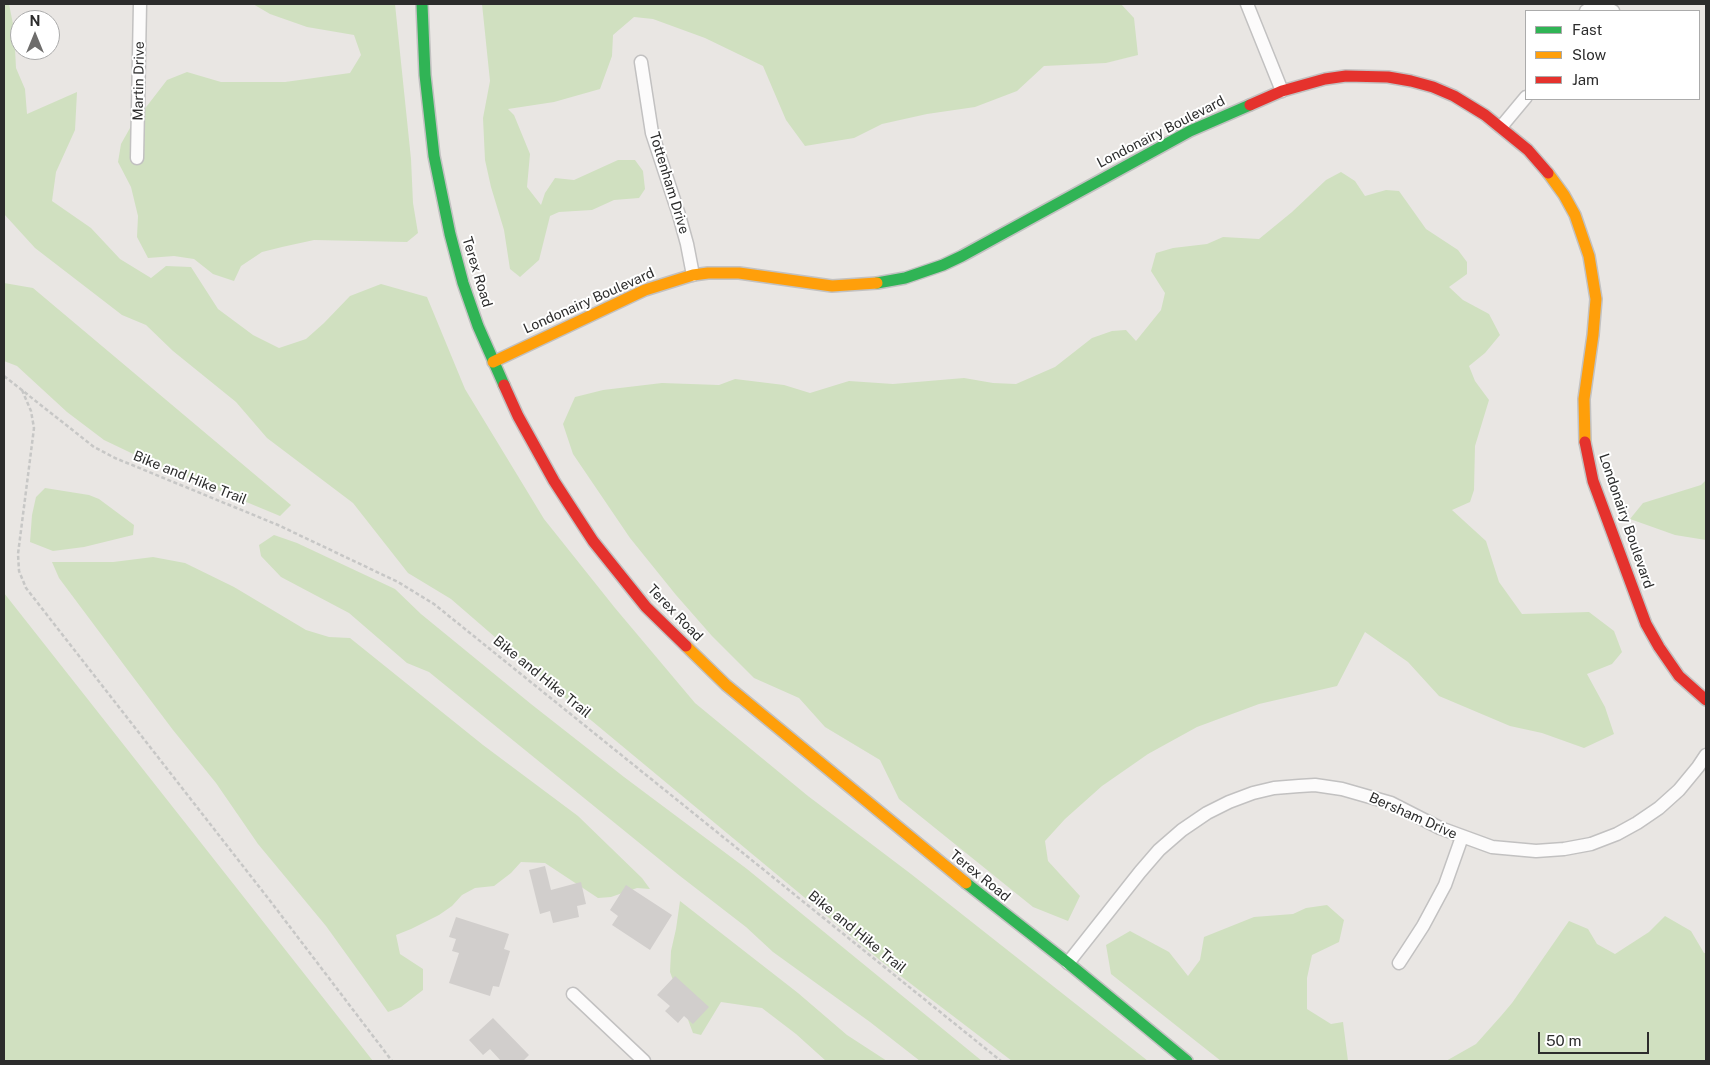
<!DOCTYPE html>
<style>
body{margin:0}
#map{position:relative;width:1710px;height:1065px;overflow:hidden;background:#e9e6e3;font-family:"Public Sans",sans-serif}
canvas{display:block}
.frame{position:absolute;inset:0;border:5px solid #2c2c2c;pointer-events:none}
.legend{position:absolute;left:1525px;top:10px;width:175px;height:90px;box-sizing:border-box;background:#fff;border:1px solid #ababab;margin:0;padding:6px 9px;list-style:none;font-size:15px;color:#2c2c2c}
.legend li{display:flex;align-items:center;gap:10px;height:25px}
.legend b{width:25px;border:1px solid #ababab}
.north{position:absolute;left:10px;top:10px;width:50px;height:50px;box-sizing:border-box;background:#fff;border:1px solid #ababab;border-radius:50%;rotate:0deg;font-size:14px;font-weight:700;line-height:20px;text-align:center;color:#2c2c2c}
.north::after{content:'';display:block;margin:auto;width:18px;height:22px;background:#6e6d6c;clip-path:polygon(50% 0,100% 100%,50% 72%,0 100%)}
.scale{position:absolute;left:1538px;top:1032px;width:111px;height:22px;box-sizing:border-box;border:2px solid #2c2c2c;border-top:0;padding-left:6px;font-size:15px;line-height:18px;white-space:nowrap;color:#2c2c2c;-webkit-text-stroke:4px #fff;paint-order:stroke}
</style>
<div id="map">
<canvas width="1710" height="1065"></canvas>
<div class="frame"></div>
<ul class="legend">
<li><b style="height:6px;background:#30b455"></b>Fast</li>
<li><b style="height:6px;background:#ff9f0a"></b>Slow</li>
<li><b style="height:6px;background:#e5322d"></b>Jam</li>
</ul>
<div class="north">N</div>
<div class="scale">50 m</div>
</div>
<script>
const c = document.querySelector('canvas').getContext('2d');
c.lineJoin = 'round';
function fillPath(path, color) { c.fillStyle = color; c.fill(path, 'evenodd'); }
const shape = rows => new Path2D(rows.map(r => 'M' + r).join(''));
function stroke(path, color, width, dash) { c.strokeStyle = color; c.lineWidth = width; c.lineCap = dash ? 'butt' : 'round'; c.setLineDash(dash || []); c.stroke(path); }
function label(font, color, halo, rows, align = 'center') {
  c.font = font + ' "Public Sans",sans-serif'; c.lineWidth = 4; c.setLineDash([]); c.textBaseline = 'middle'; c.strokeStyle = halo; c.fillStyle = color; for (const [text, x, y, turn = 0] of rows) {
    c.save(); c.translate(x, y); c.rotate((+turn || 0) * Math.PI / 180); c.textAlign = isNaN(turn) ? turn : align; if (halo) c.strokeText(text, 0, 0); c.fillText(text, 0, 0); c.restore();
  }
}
fillPath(shape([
 [4,4,9,4,14,29,16,68,25,89,27,114,77,92,75,130,56,172,52,201,91,228,120,259,151,278,166,266,191,267,218,309,253,335,279,348,306,339,324,323,350,296,381,284,427,297,465,389,544,519,615,608,695,703,808,796,911,874,1148,1061,1012,1061,881,961,592,721,451,599,408,573,353,503,267,438,236,402,173,351,146,325,122,315,35,248,4,214],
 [253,4,395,4,411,159,413,203,418,233,407,242,314,240,282,247,262,252,241,266,234,281,213,274,194,259,174,256,148,258,137,237,138,216,131,187,118,162,121,144,130,128,167,80,187,72,221,82,285,82,350,73,361,55,354,35,307,27,270,14],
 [482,4,1121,4,1134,18,1138,55,1106,63,1044,66,1017,91,975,107,927,114,882,124,854,138,805,146,786,120,763,66,705,38,653,19,634,17,613,35,612,56,600,89,554,102,508,109,514,115,530,154,527,187,541,205,545,193,555,178,574,180,618,160,635,160,643,171,645,189,639,198,614,200,592,210,559,212,550,216,539,260,520,277,510,269,504,230,491,187,485,160,483,118,490,81],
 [1341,172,1355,181,1365,196,1386,190,1399,191,1426,229,1458,250,1467,262,1467,274,1449,287,1463,300,1489,314,1500,335,1485,353,1469,366,1475,381,1489,400,1475,446,1474,490,1470,502,1452,510,1486,541,1499,582,1522,614,1589,612,1614,631,1622,652,1612,664,1587,674,1605,707,1614,734,1584,748,1542,733,1510,726,1439,696,1408,662,1365,632,1337,686,1259,704,1197,727,1148,754,1102,786,1065,819,1045,841,1048,861,1080,896,1068,921,1033,907,899,799,880,760,825,727,799,698,754,678,712,636,676,595,630,538,573,454,563,424,575,397,603,390,662,383,719,385,735,379,784,385,810,393,849,381,893,384,964,378,993,383,1016,384,1055,367,1092,338,1112,331,1126,330,1136,341,1161,310,1165,293,1151,271,1156,253,1173,248,1207,244,1223,237,1259,239,1292,212,1326,180],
 [4,283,33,288,291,505,280,516,150,462,104,440,67,412,17,366,4,361],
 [1706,480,1706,540,1675,535,1630,519,1643,503,1701,485],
 [45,488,89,495,99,499,134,525,133,535,84,547,53,551,30,542,32,515,36,497],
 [274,535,297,543,395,589,421,614,531,704,624,777,747,869,982,1061,920,1061,870,1022,773,952,746,927,680,876,429,672,407,663,349,613,281,577,261,556,259,545],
 [153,557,185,563,234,587,306,630,329,637,350,638,483,745,578,816,642,878,650,889,637,888,611,897,598,898,545,863,521,862,511,873,494,886,475,888,462,895,452,906,439,915,411,929,396,935,400,954,423,969,423,990,401,1007,388,1012,326,926,258,844,216,783,173,730,130,673,59,578,52,562,113,562],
 [4,593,373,1061,4,1061],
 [680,901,798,993,847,1035,887,1061,826,1061,796,1034,762,1008,721,1002,701,1035,693,1033,670,972,671,951,676,929],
 [1327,905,1344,920,1339,942,1312,955,1307,978,1307,1009,1331,1024,1343,1022,1348,1061,1221,1061,1111,974,1106,945,1130,931,1169,952,1188,976,1200,960,1204,937,1254,917,1293,914,1306,908],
 [1665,916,1691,931,1704,953,1706,953,1706,1061,1446,1061,1476,1044,1501,1016,1512,1003,1569,921,1588,929,1597,944,1615,954,1649,932]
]), '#d0e0c0');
fillPath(shape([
 [545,866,551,890,581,882,586,904,577,906,579,917,553,923,550,911,540,914,529,870],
 [626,885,672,915,650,950,612,925,618,916,610,910],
 [456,917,509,934,504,949,510,951,499,987,493,986,490,996,449,983,459,953,452,951,456,939,449,937],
 [675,976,709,1007,693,1024,684,1016,678,1023,665,1011,670,1006,657,995],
 [493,1018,529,1055,523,1061,501,1061,490,1049,483,1055,469,1040]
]), '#d1cecc');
const street = shape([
 [1247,4,1282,91],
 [1586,11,1591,8,1600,6,1613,11],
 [641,62,652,133,679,215,687,244,693,275],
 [1501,127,1526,97],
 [137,158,140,4],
 [1068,963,1140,872,1159,850,1182,830,1207,813,1229,802,1253,793,1274,788,1299,786,1315,785,1342,789,1391,803,1440,828,1492,847,1536,851,1564,849,1591,844,1617,834,1637,823,1659,808,1679,790,1698,767,1706,755],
 [1399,963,1423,926,1445,885,1462,837],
 [573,994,644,1061]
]);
const fast = shape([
 [422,4,425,75,434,156,450,234,463,283,478,326,504,385],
 [877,283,905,278,943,265,962,256,1190,131,1250,105],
 [966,883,1068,963,1187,1061]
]);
const slow = shape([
 [1548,173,1564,195,1575,215,1589,256,1596,299,1593,335,1584,399,1585,442],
 [493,362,645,290,693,275,708,273,739,273,832,286,877,283],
 [686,646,726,685,966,883]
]);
const jam = shape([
 [1250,105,1282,91,1325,79,1346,76,1388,77,1411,81,1433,87,1454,96,1485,115,1528,150,1548,173],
 [504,385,518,416,554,481,593,541,646,607,686,646],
 [1585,442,1593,481,1646,624,1659,647,1679,676,1706,700]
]);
stroke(street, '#c2c1c1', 15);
stroke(fast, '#c2c1c1', 14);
stroke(slow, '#c2c1c1', 14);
stroke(jam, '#c2c1c1', 14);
stroke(shape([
 [4,376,94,447,115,458,278,525,398,582,434,604,1001,1061],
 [22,390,31,411,34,428,18,554,19,571,26,588,271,902,392,1061]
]), '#c7c7c6', 2.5, [4, 2.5]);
stroke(street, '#fcfbfb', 12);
stroke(fast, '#30b455', 11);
stroke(slow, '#ff9f0a', 11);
stroke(jam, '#e5322d', 11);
label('14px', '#2c2c2c', '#fff', [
 ["Martin Drive",139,81,-89],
 ["Londonairy Boulevard",1161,132,-27],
 ["Tottenham Drive",669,183,73],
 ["Terex Road",477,272,73],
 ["Londonairy Boulevard",589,301,-24],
 ["Bike and Hike Trail",190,478,22],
 ["Londonairy Boulevard",1626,521,71],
 ["Terex Road",675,613,46],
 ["Bike and Hike Trail",542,677,39],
 ["Bersham Drive",1413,816,24],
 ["Terex Road",980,876,39],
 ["Bike and Hike Trail",857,932,39]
]);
</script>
